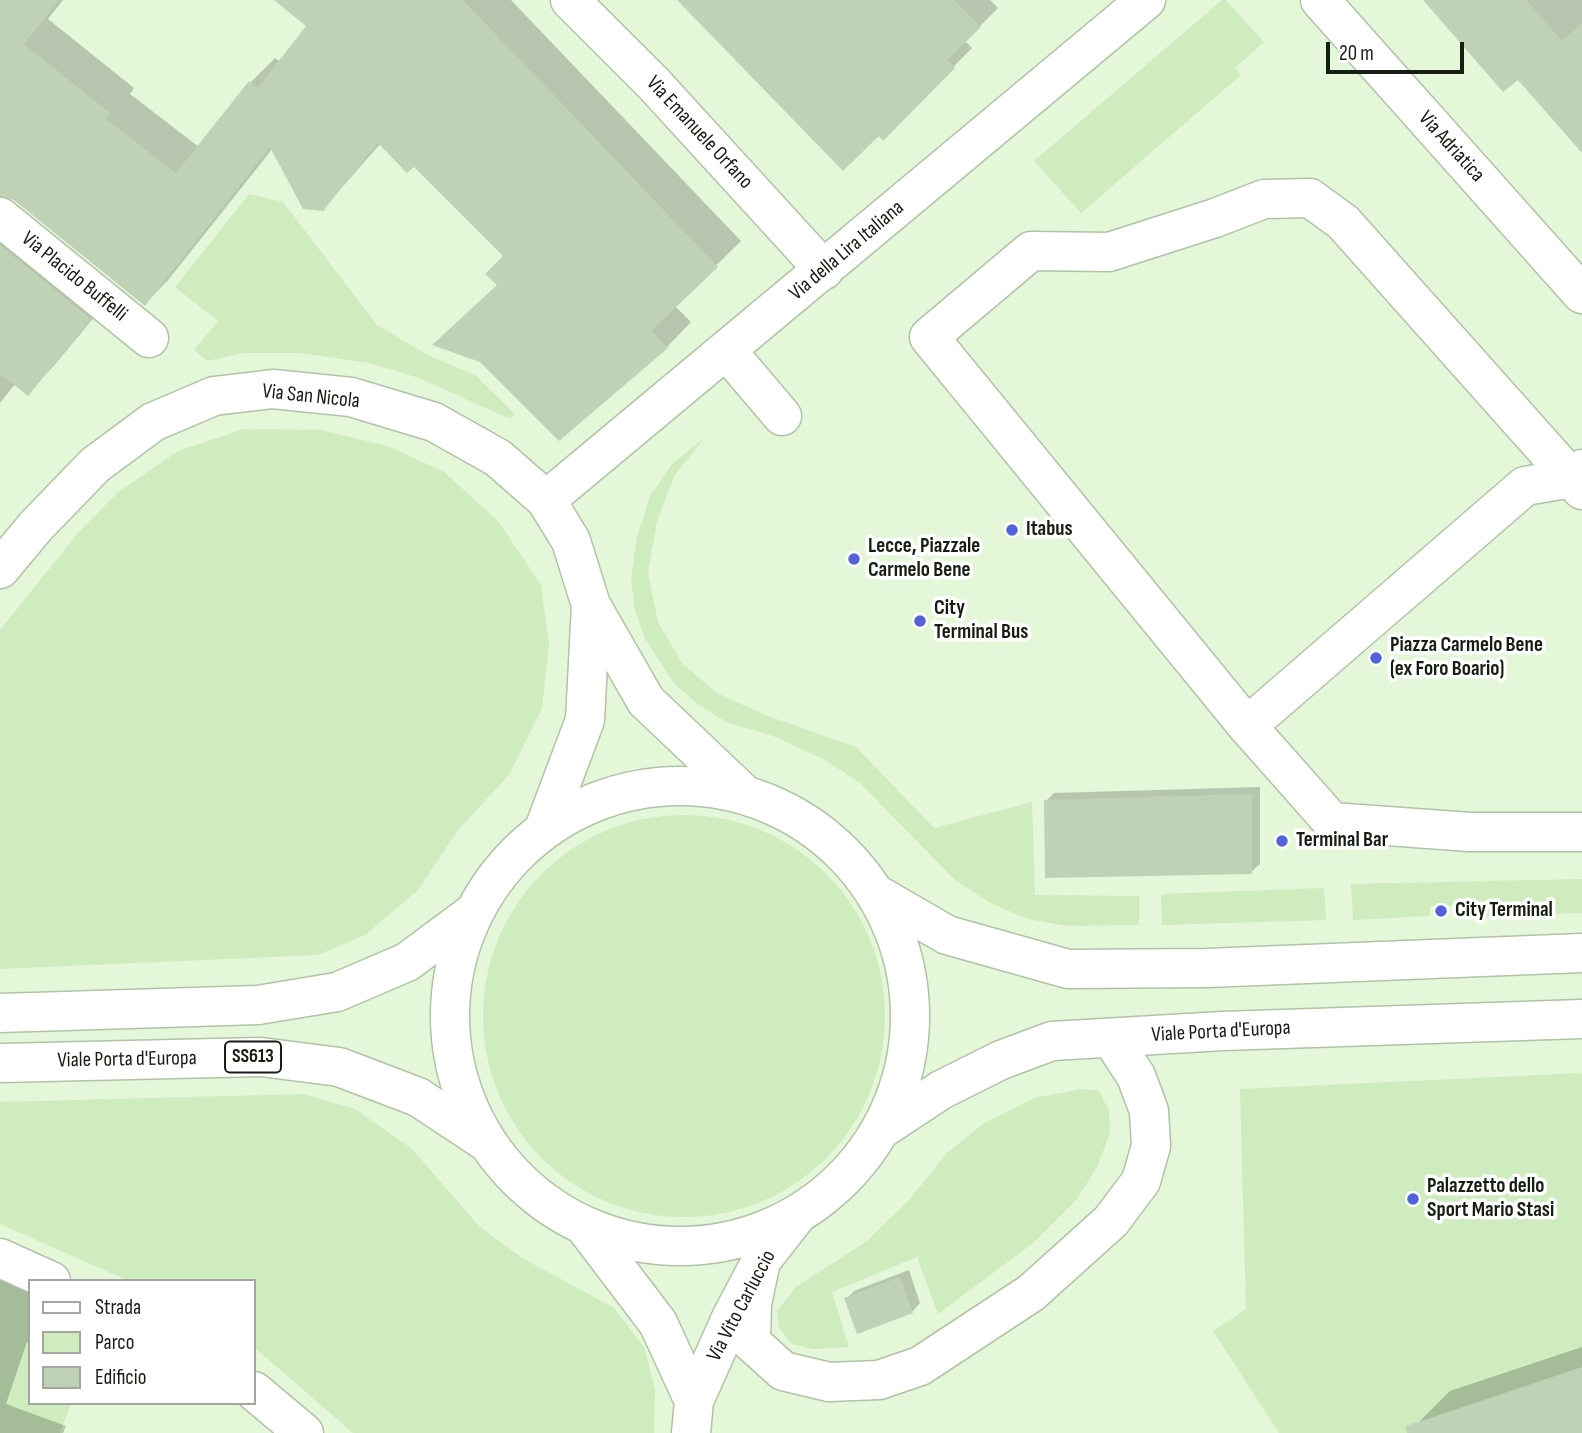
<!DOCTYPE html>
<style>
body{margin:0}
#map{position:relative;width:1582px;height:1433px;overflow:hidden;background:#e4f7d9;font-family:"Sofia Sans Condensed",sans-serif}
canvas{display:block}
.legend{position:absolute;left:28px;top:1279px;width:228px;height:126px;box-sizing:border-box;background:#fff;border:2px solid #a2a5a0;margin:0;padding:9px 12px;list-style:none;font-size:21px;color:#161d12}
.legend li{display:flex;align-items:center;gap:14px;height:35px}
.legend b{width:35px;border:2px solid #a2a5a0}
.scale{position:absolute;left:1326px;top:42px;width:138px;height:32px;box-sizing:border-box;border:4px solid #161d12;border-top:0;padding-left:9px;font-size:21px;line-height:24px;white-space:nowrap;color:#161d12;-webkit-text-stroke:5px #fff;paint-order:stroke}
</style>
<div id="map">
<canvas width="1582" height="1433"></canvas>
<ul class="legend">
<li><b style="height:9px;background:#fff"></b>Strada</li>
<li><b style="height:19px;background:#ceecbd"></b>Parco</li>
<li><b style="height:19px;background:#bfd2b5"></b>Edificio</li>
</ul>
<div class="scale">20 m</div>
</div>
<script>
const c = document.querySelector('canvas').getContext('2d');
c.lineJoin = 'round';
function fillPath(path, color) { c.fillStyle = color; c.fill(path, 'evenodd'); }
const shape = rows => new Path2D(rows.map(r => 'M' + r).join(''));
function stroke(path, color, width, dash) { c.strokeStyle = color; c.lineWidth = width; c.lineCap = dash ? 'butt' : 'round'; c.setLineDash(dash || []); c.stroke(path); }
function label(font, color, halo, rows, align = 'center') {
  c.font = font + ' "Sofia Sans Condensed",sans-serif'; c.lineWidth = 7; c.setLineDash([]); c.textBaseline = 'middle'; c.strokeStyle = halo; c.fillStyle = color; for (const [text, x, y, turn = 0] of rows) {
    c.save(); c.translate(x, y); c.rotate((+turn || 0) * Math.PI / 180); c.textAlign = isNaN(turn) ? turn : align; if (halo) c.strokeText(text, 0, 0); c.fillText(text, 0, 0); c.restore();
  }
}
fillPath(shape([
 [1222,0,1226,0,1264,42,1235,68,1241,75,1081,213,1034,161],
 [249,194,283,202,377,325,428,355,476,376,515,414,510,419,419,378,370,363,300,353,243,353,207,361,194,350,218,321,175,287],
 [244,429,320,430,388,446,444,472,498,521,541,585,549,645,542,708,509,775,458,830,418,890,365,935,318,955,0,969,0,630,79,532,117,493,178,451],
 [705,437,675,475,657,521,648,573,658,622,682,663,717,693,765,715,856,747,934,828,1032,802,1035,895,1139,896,1139,925,1067,926,1028,919,990,903,955,880,860,783,825,760,773,736,726,722,697,704,673,682,645,638,635,611,631,578,637,537,650,496,672,464],
 '483 1016a201 201 0 1 1 402 0a201 201 0 1 1-402 0Z',
 [1582,879,1582,913,1456,917,1456,905,1430,906,1430,916,1353,920,1351,884],
 [1324,888,1326,920,1162,925,1161,894],
 [1582,1073,1582,1433,1279,1433,1213,1331,1246,1309,1240,1089],
 [1082,1089,1099,1091,1109,1111,1110,1133,1097,1167,1077,1199,1033,1243,938,1314,917,1257,832,1292,849,1347,813,1349,792,1344,779,1328,777,1311,797,1286,867,1241,909,1200,947,1153,984,1123,1034,1098],
 [303,1094,355,1109,411,1148,479,1226,522,1258,614,1308,645,1349,655,1389,654,1433,353,1433,254,1347,254,1281,129,1281,0,1224,0,1102],
 [0,1280,30,1293,30,1403,71,1403,60,1433,0,1433]
]), '#ceecbd');
fillPath(shape([
 [0,0,63,0,48,19,134,88,130,94,199,147,251,82,275,58,281,62,309,26,277,0,511,0,741,241,675,306,691,322,667,347,498,284,505,256,414,164,381,143,323,209,273,148,169,279,145,304,15,199,3,194,4,199,114,293,52,368,28,393,15,384,0,403],
 [679,0,990,0,998,8,965,41,972,48,883,138],
 [1424,0,1582,0,1582,150,1518,78],
 [1260,787,1260,864,1251,872,1046,801,1054,793],
 [0,1259,30,1281,30,1343,27,1342,6,1404,66,1426,63,1433,0,1433],
 [909,1270,920,1303,912,1312,846,1299,854,1291],
 [1582,1347,1582,1433,1421,1433,1417,1424,1450,1391]
]), '#0003');
fillPath(shape([
 [0,0,59,0,24,44,111,114,106,119,176,173,249,81,258,88,306,26,274,0,463,0,718,267,651,331,668,348,559,441,480,362,432,345,497,285,485,274,503,256,414,167,407,173,378,143,323,211,303,209,270,147,145,306,14,200,0,196],
 [677,0,954,0,981,27,947,60,955,68,883,141,879,136,843,171],
 [1423,0,1526,0,1562,41,1582,23,1582,153,1518,80,1503,92],
 [0,245,91,319,28,396,0,374],
 [1252,794,1252,874,1045,878,1044,800],
 [900,1277,913,1313,857,1334,844,1298],
 [1582,1367,1582,1433,1407,1433,1406,1426]
]), '#bfd2b5');
const minor = shape([
 [570,0,654,84,824,270],
 [1320,0,1582,294],
 [0,217,149,338],
 [726,350,782,416],
 [1582,490,1343,222,1310,198,1264,199,1215,218,1109,252,1031,251,929,337,1247,726,1332,822,1470,832,1582,832],
 [546,500,1146,0],
 [0,569,36,526,95,465,153,422,214,396,273,389,351,397,434,422,498,458,546,500,571,541,591,605,646,701,743,793],
 [1247,726,1525,486,1572,478,1582,469],
 [544,829,585,720,591,605],
 [585,1227,658,1323,694,1401],
 [0,1258,51,1281],
 [761,1261,752,1304,751,1342,783,1371,829,1382,879,1380,920,1366,1031,1293,1111,1221,1141,1181,1151,1146,1149,1111,1136,1076,1111,1038],
 [254,1391,304,1433],
 [691,1433,694,1401,731,1318,761,1261,797,1215]
]);
const major = shape([
 '450 1016a230 230 0 1 1 460 0a230 230 0 1 1-460 0Z',
 [878,895,947,935,1068,969,1207,968,1582,953],
 [882,1129,941,1090,1001,1060,1052,1041,1223,1031,1582,1019]
]);
const highway = shape([
 [0,1013,258,1005,337,992,407,962,473,913],
 [0,1063,261,1057,339,1067,418,1097,486,1142]
]);
stroke(minor, '#b1c3a7', 41);
stroke(major, '#b1c3a7', 41);
stroke(highway, '#b1c3a7', 41);
stroke(minor, '#fff', 38);
stroke(major, '#fff', 38);
stroke(highway, '#fff', 38);
for (const [x, y, r, color] of [
 [1012,530,7,"#5362d8"],
 [854,559,7,"#5362d8"],
 [920,621,7,"#5362d8"],
 [1376,658,7,"#5362d8"],
 [1282,841,7,"#5362d8"],
 [1441,911,7,"#5362d8"],
 [1413,1199,7,"#5362d8"]
]) { const dot = new Path2D(); dot.arc(x, y, r, 0, 2 * Math.PI); c.fillStyle = color; c.fill(dot); stroke(dot, '#fff', 2.5); }
for (const [x, y, w] of [
 [253,1057,56]
]) { const box = new Path2D(); box.roundRect(x - w / 2, y - 15.5, w, 31, 5); c.fillStyle = '#fff'; c.fill(box); stroke(box, '#161d12', 2); }
label('bold 19px', '#161d12', null, [
 ["SS613",253,1057]
]);
label('21px', '#161d12', '#fff', [
 ["Via Emanuele Orfano",699,133,47],
 ["Via Adriatica",1451,147,48],
 ["Via della Lira Italiana",847,251,-40],
 ["Via Placido Buffelli",74,277,39],
 ["Via San Nicola",311,397,6],
 ["Viale Porta d'Europa",1221,1032,-3],
 ["Viale Porta d'Europa",127,1060,-1],
 ["Via Vito Carluccio",742,1306,-62]
]);
label('bold 21px', '#161d12', '#fff', [
 ["Itabus",1026,530],
 ["Lecce, Piazzale",868,547],
 ["Carmelo Bene",868,571],
 ["City",934,609],
 ["Terminal Bus",934,633],
 ["Piazza Carmelo Bene",1390,646],
 ["(ex Foro Boario)",1390,670],
 ["Terminal Bar",1296,841],
 ["City Terminal",1455,911],
 ["Palazzetto dello",1427,1187],
 ["Sport Mario Stasi",1427,1211]
], 'left');
</script>
